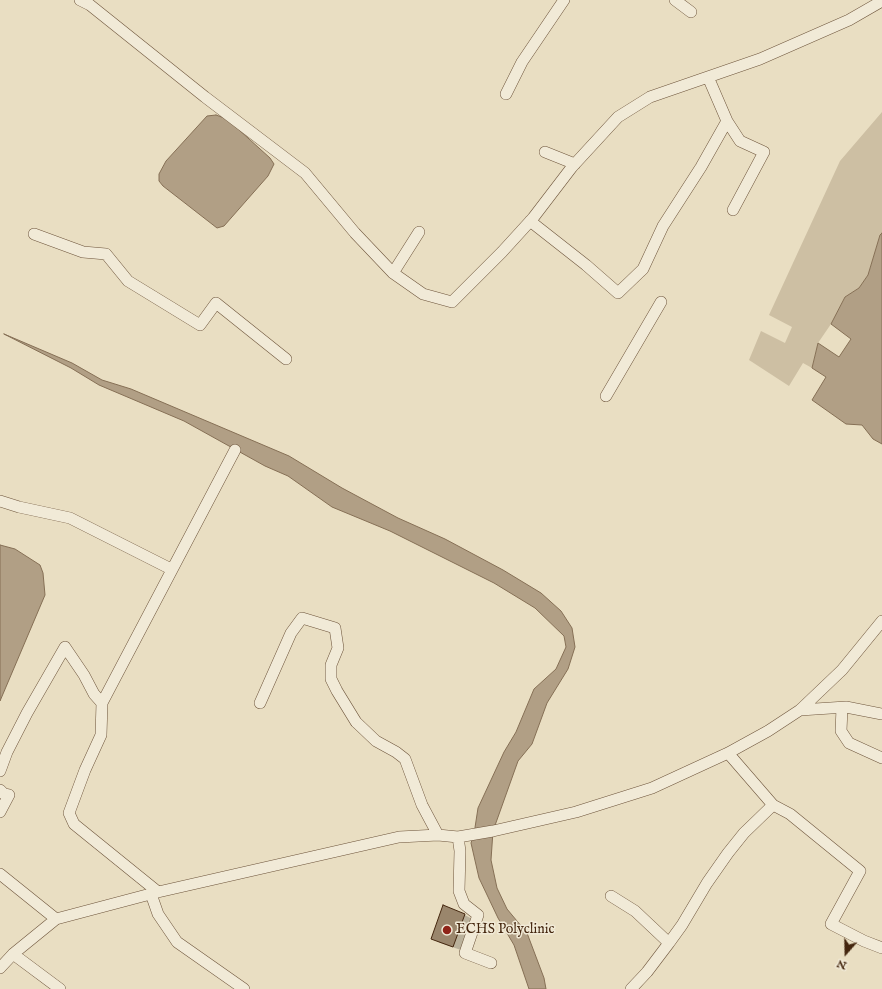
<!DOCTYPE html>
<style>
body{margin:0}
#map{position:relative;width:882px;height:989px;overflow:hidden;background:#e9dec2;font-family:"IM FELL English",serif}
canvas{display:block}
.north{position:absolute;left:826px;top:933px;width:40px;height:40px;-webkit-text-stroke:3px #f1ead7;paint-order:stroke;rotate:200deg;font-size:11px;font-weight:700;line-height:16px;text-align:center;color:#44260e}
.north::after{content:'';display:block;margin:auto;width:14px;height:18px;background:#44260e;clip-path:polygon(50% 0,100% 100%,50% 72%,0 100%)}
</style>
<div id="map">
<canvas width="882" height="989"></canvas>
<div class="north">N</div>
</div>
<script>
const c = document.querySelector('canvas').getContext('2d');
c.lineJoin = 'round';
function fillPath(path, color) { c.fillStyle = color; c.fill(path, 'evenodd'); }
const shape = rows => new Path2D(rows.map(r => 'M' + r).join(''));
function stroke(path, color, width, dash) { c.strokeStyle = color; c.lineWidth = width; c.lineCap = dash ? 'butt' : 'round'; c.setLineDash(dash || []); c.stroke(path); }
function label(font, color, halo, rows, align = 'center') {
  c.font = font + ' "IM FELL English",serif'; c.lineWidth = 3; c.setLineDash([]); c.textBaseline = 'middle'; c.strokeStyle = halo; c.fillStyle = color; for (const [text, x, y, turn = 0] of rows) {
    c.save(); c.translate(x, y); c.rotate((+turn || 0) * Math.PI / 180); c.textAlign = isNaN(turn) ? turn : align; if (halo) c.strokeText(text, 0, 0); c.fillText(text, 0, 0); c.restore();
  }
}
fillPath(shape([
 [882,112,882,233,880,235,868,275,859,288,845,297,831,324,818,343,812,368,803,363,789,386,749,360,761,331,785,343,792,327,769,315,840,161]
]), '#cdbfa3');
const water = shape([
 [216,115,227,119,270,158,274,164,268,176,224,226,217,228,163,186,159,181,159,174,166,161,207,116,216,115],
 [882,233,882,444,873,439,862,425,846,424,812,400,826,377,812,368,818,343,839,357,851,339,831,324,845,297,859,288,868,275,880,235,882,233],
 [4,334,72,363,102,380,131,389,289,456,342,488,398,518,445,539,503,570,541,593,561,611,572,628,575,647,568,669,547,703,532,744,518,761,493,831,491,860,497,888,507,909,527,933,544,978,546,989,529,989,514,945,498,918,479,878,471,843,474,834,478,808,504,752,516,732,534,689,556,669,566,647,564,636,535,608,494,583,390,531,332,507,288,476,265,466,184,421,99,385,71,368,4,334],
 [0,545,15,549,40,565,43,573,45,595,0,701,0,545]
]);
fillPath(water, '#b19f85');
stroke(water, '#856f55', 1);
fillPath(shape([
 [465,915,472,919,461,950,440,943,432,938]
]), '#0003');
const building = shape([
 [443,905,465,914,453,947,431,939,443,905]
]);
fillPath(building, '#9a866c');
stroke(building, '#44260e', 1);
const minor = shape([
 [80,0,90,5,205,97,305,173,355,233,393,273,423,294,452,302,502,252,533,218,572,167,618,117,650,97,760,59,849,20,882,1],
 [675,0,691,12],
 [506,94,522,62,564,0],
 [727,121,740,141,764,152,733,210],
 [545,152,575,164],
 [530,221,586,265,618,293,643,269,663,226,701,167,727,121,708,77],
 [34,234,83,252,106,254,128,281,200,325,216,303,286,359],
 [393,273,419,232],
 [606,396,661,302],
 [0,501,19,507,70,518,171,569],
 [260,703,291,633,302,618,335,628,338,648,331,665,331,679,337,691,356,722,376,741,396,752,405,759,422,805,438,835],
 [842,708,841,731,849,743,882,758],
 [800,710,846,707,882,714],
 [0,771,7,752,27,713,65,647,84,675,94,694,102,703],
 [0,790,4,794,9,795,0,812],
 [773,805,790,814,860,871,831,924,864,941,882,948],
 [458,837,460,851,459,891,464,904,478,915,465,953,491,963],
 [0,874,56,919],
 [158,892,74,824,69,813,85,770,101,735,102,703,235,450],
 [151,894,158,914,177,942,244,989],
 [611,896,635,911,669,943],
 [13,954,60,989],
 [0,968,13,954,56,919,158,892,399,837,438,835,458,837,493,831,576,812,652,788,728,753,768,731,800,710,842,670,882,621],
 [631,989,647,972,669,943,682,925,707,883,728,853,744,833,773,805,728,753]
]);
stroke(minor, '#6d543b', 12);
stroke(minor, '#f1ead7', 11);
for (const [x, y, r, color] of [
 [447,930,5,"#8f2418"]
]) { const dot = new Path2D(); dot.arc(x, y, r, 0, 2 * Math.PI); c.fillStyle = color; c.fill(dot); stroke(dot, '#f1ead7', 1.5); }
label('14px', '#44260e', '#f1ead7', [
 ["ECHS Polyclinic",456,930]
], 'left');
</script>
